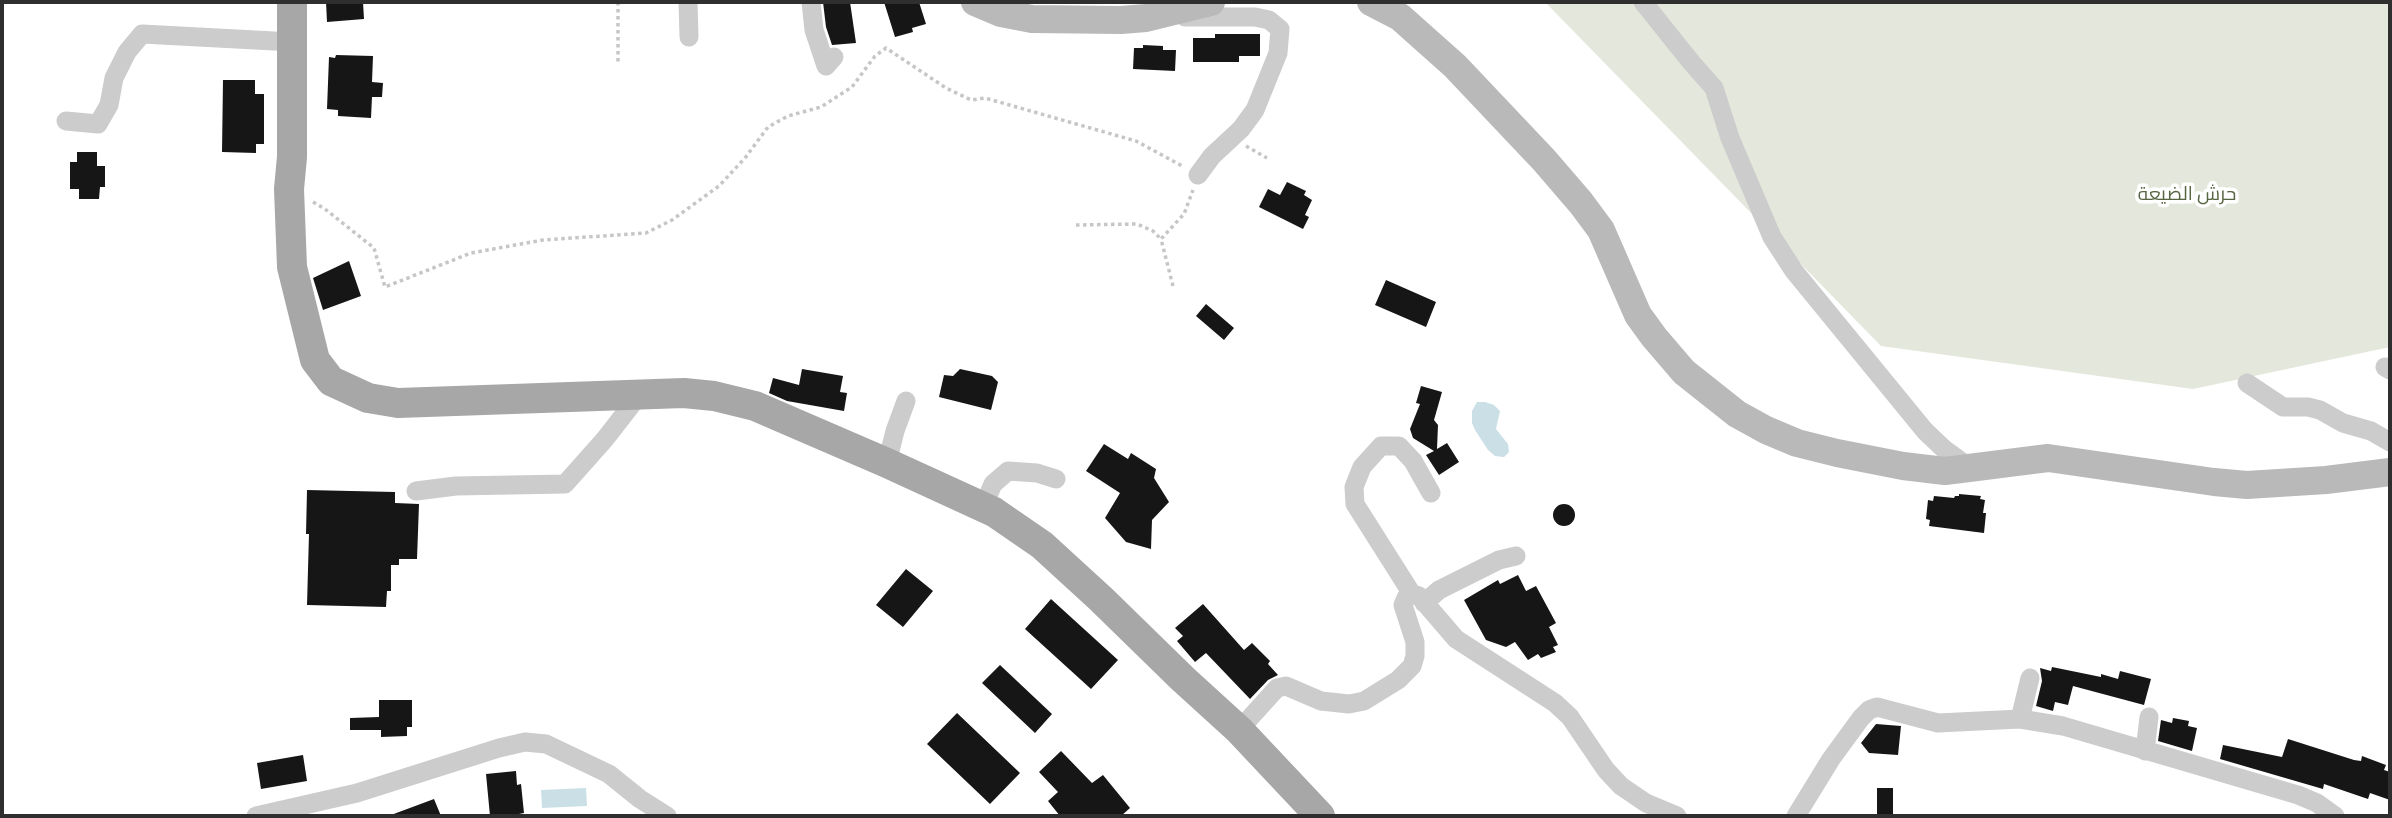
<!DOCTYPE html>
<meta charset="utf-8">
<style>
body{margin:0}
#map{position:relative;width:2392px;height:818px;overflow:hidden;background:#fff;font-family:"Exo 2",sans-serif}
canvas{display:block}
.frame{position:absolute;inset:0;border:4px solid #2f2f2f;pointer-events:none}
</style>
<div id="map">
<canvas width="2392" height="818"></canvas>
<div class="frame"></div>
</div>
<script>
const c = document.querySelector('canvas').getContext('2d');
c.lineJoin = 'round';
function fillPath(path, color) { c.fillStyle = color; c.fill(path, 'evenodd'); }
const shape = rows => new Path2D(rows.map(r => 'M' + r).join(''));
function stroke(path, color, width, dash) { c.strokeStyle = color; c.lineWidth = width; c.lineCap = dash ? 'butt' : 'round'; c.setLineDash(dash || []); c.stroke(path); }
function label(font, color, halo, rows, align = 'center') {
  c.font = font + ' "Exo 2",Cairo,sans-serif'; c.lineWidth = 7; c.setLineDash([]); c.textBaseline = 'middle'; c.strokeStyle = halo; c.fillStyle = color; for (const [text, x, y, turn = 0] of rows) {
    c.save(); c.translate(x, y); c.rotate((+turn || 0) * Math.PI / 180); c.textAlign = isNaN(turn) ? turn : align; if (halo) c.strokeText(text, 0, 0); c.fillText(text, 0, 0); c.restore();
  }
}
fillPath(shape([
 [1545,2,2390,2,2390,347,2193,389,1881,346]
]), '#e4e7dc');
fillPath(shape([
 [1477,402,1485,402,1494,405,1500,411,1496,429,1508,444,1509,452,1504,457,1495,456,1488,450,1475,430,1472,423,1472,411],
 [586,788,587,806,542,808,541,790]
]), '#cae0e6');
fillPath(shape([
 [326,2,363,2,364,19,327,22],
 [823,2,850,2,856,43,832,45,826,27],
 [884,2,919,2,926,24,912,28,913,32,895,37],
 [1215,34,1260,34,1260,56,1239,56,1239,62,1193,62,1193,38,1215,38],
 [1143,45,1163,46,1163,50,1176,50,1175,71,1133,69,1134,48,1143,48],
 [336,55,373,56,372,82,383,83,382,97,372,97,371,118,338,116,338,110,327,109,329,57,335,58],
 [223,80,255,80,255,94,264,94,264,144,256,144,256,153,222,152],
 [77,152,97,152,97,166,105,166,105,187,100,187,99,199,79,199,79,189,70,189,70,162,77,162],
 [1287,182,1306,191,1304,195,1312,200,1305,215,1309,217,1303,229,1259,207,1268,189,1280,195],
 [349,261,361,296,323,310,313,278],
 [1386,280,1436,302,1426,327,1375,305],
 [1206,304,1234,328,1224,340,1196,316],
 [802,369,843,376,840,392,847,393,844,411,787,401,769,393,773,378,799,385],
 [960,369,992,376,998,382,991,410,939,397,944,375,953,376],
 [1421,386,1442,392,1434,420,1438,425,1437,449,1447,443,1459,462,1439,475,1426,455,1434,451,1413,438,1410,429,1420,404,1416,403],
 [1104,444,1128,459,1131,453,1156,469,1154,478,1169,502,1152,520,1151,549,1126,542,1105,518,1120,493,1086,471],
 [307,490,395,492,395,503,419,504,417,559,399,559,399,565,391,565,391,591,387,591,386,607,307,605,309,534,306,534],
 [1959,494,1981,496,1980,499,1985,500,1983,513,1986,513,1984,533,1929,526,1930,520,1926,519,1928,500,1933,501,1934,496,1954,498,1955,496,1959,496],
 '1553 515a11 11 0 1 1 22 0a11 11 0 1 1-22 0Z',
 [906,569,933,591,903,627,876,605],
 [1518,575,1526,591,1536,586,1556,623,1549,627,1558,645,1553,647,1556,652,1541,658,1538,654,1528,660,1515,642,1506,647,1486,640,1464,600,1498,580,1500,584],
 [1051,599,1118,660,1091,689,1025,629],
 [1203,604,1244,650,1252,643,1270,661,1268,664,1278,675,1268,680,1250,699,1206,653,1195,662,1177,641,1183,636,1175,628],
 [1000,665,1052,714,1035,733,982,683],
 [2052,667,2101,677,2101,674,2118,679,2120,671,2151,679,2144,705,2073,686,2068,705,2055,702,2053,711,2036,706,2042,681,2040,668,2051,671],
 [379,700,412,700,412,727,407,727,407,736,381,737,381,730,350,730,350,718,379,717],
 [957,713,1020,773,990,804,927,744],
 [2173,718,2189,721,2188,726,2197,728,2192,751,2158,741,2161,720,2172,723],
 [1876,724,1901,726,1898,755,1869,753,1861,743],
 [2288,739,2354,760,2361,761,2362,756,2386,765,2384,770,2390,772,2390,800,2370,793,2368,799,2324,784,2323,789,2220,759,2223,745,2282,757],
 [1061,751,1092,783,1103,775,1130,808,1121,816,1060,816,1048,801,1058,792,1039,772],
 [303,755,307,781,261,789,257,763],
 [516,771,517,785,521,784,524,813,519,814,519,816,490,816,486,774],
 [1877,788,1893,788,1893,816,1877,816],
 [434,799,441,816,392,816,391,815]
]), '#161616');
stroke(shape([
 [618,2,618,62],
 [1246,146,1267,158],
 [313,202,325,209,374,248,385,287,471,253,543,240,646,233,672,220,719,186,745,158,768,127,788,116,821,107,852,87,875,56,886,48,946,88,971,100,985,98,1136,141,1184,167],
 [1076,225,1137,224,1153,231,1161,239],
 [1173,286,1161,239,1184,214,1193,190]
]), '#c6c6c6', 3.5, [3.5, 3.5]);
stroke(shape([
 [688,2,689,37],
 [811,2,814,30,826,66,834,57],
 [1643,2,1691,62,1714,88,1730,138,1772,237,1794,271,1925,431,1944,449,1970,468],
 [1185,17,1255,17,1269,20,1280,29,1278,53,1255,110,1241,129,1212,156,1198,175],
 [66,121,98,124,109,105,114,78,127,52,142,34,293,42],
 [2385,367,2390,370],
 [2247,383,2283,407,2308,407,2320,410,2343,423,2371,431,2390,442],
 [887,463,895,431,906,401],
 [416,491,456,486,565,484,605,439,640,394],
 [983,507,993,484,1008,471,1037,473,1056,479],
 [1412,594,1355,504,1354,487,1362,467,1381,446,1399,446,1413,461,1431,493],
 [1424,603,1439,590,1499,560,1516,556],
 [2020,719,2030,678],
 [1239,730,1277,688,1286,686,1321,701,1349,704,1364,701,1398,680,1412,666,1415,656,1415,642,1403,605,1406,598,1412,594,1419,596,1456,639,1555,703,1570,717,1606,770,1621,786,1646,803,1677,816],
 [2145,751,2149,717],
 [256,816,357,793,499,748,525,742,546,744,609,774,640,799,667,816],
 [1796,816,1831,759,1861,718,1869,710,1877,707,1938,723,2020,719,2063,726,2298,795,2317,803,2335,816]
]), '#ccc', 19);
stroke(shape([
 [975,2,1001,13,1032,19,1121,20,1146,18,1211,2],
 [1371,2,1400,17,1455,66,1544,160,1581,203,1601,230,1638,315,1654,337,1684,372,1737,414,1766,430,1797,443,1837,453,1903,466,1945,471,2048,458,2214,482,2247,485,2326,480,2390,472]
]), '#b9b9b9', 28);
stroke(shape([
 [292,2,292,157,289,189,292,267,315,360,331,381,368,398,398,403,684,393,714,396,755,406,887,463,994,512,1042,545,1101,599,1183,679,1239,730,1320,816]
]), '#a7a7a7', 30);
label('19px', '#586542', '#fff', [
 ["حرش الضيعة",2187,194]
]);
</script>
